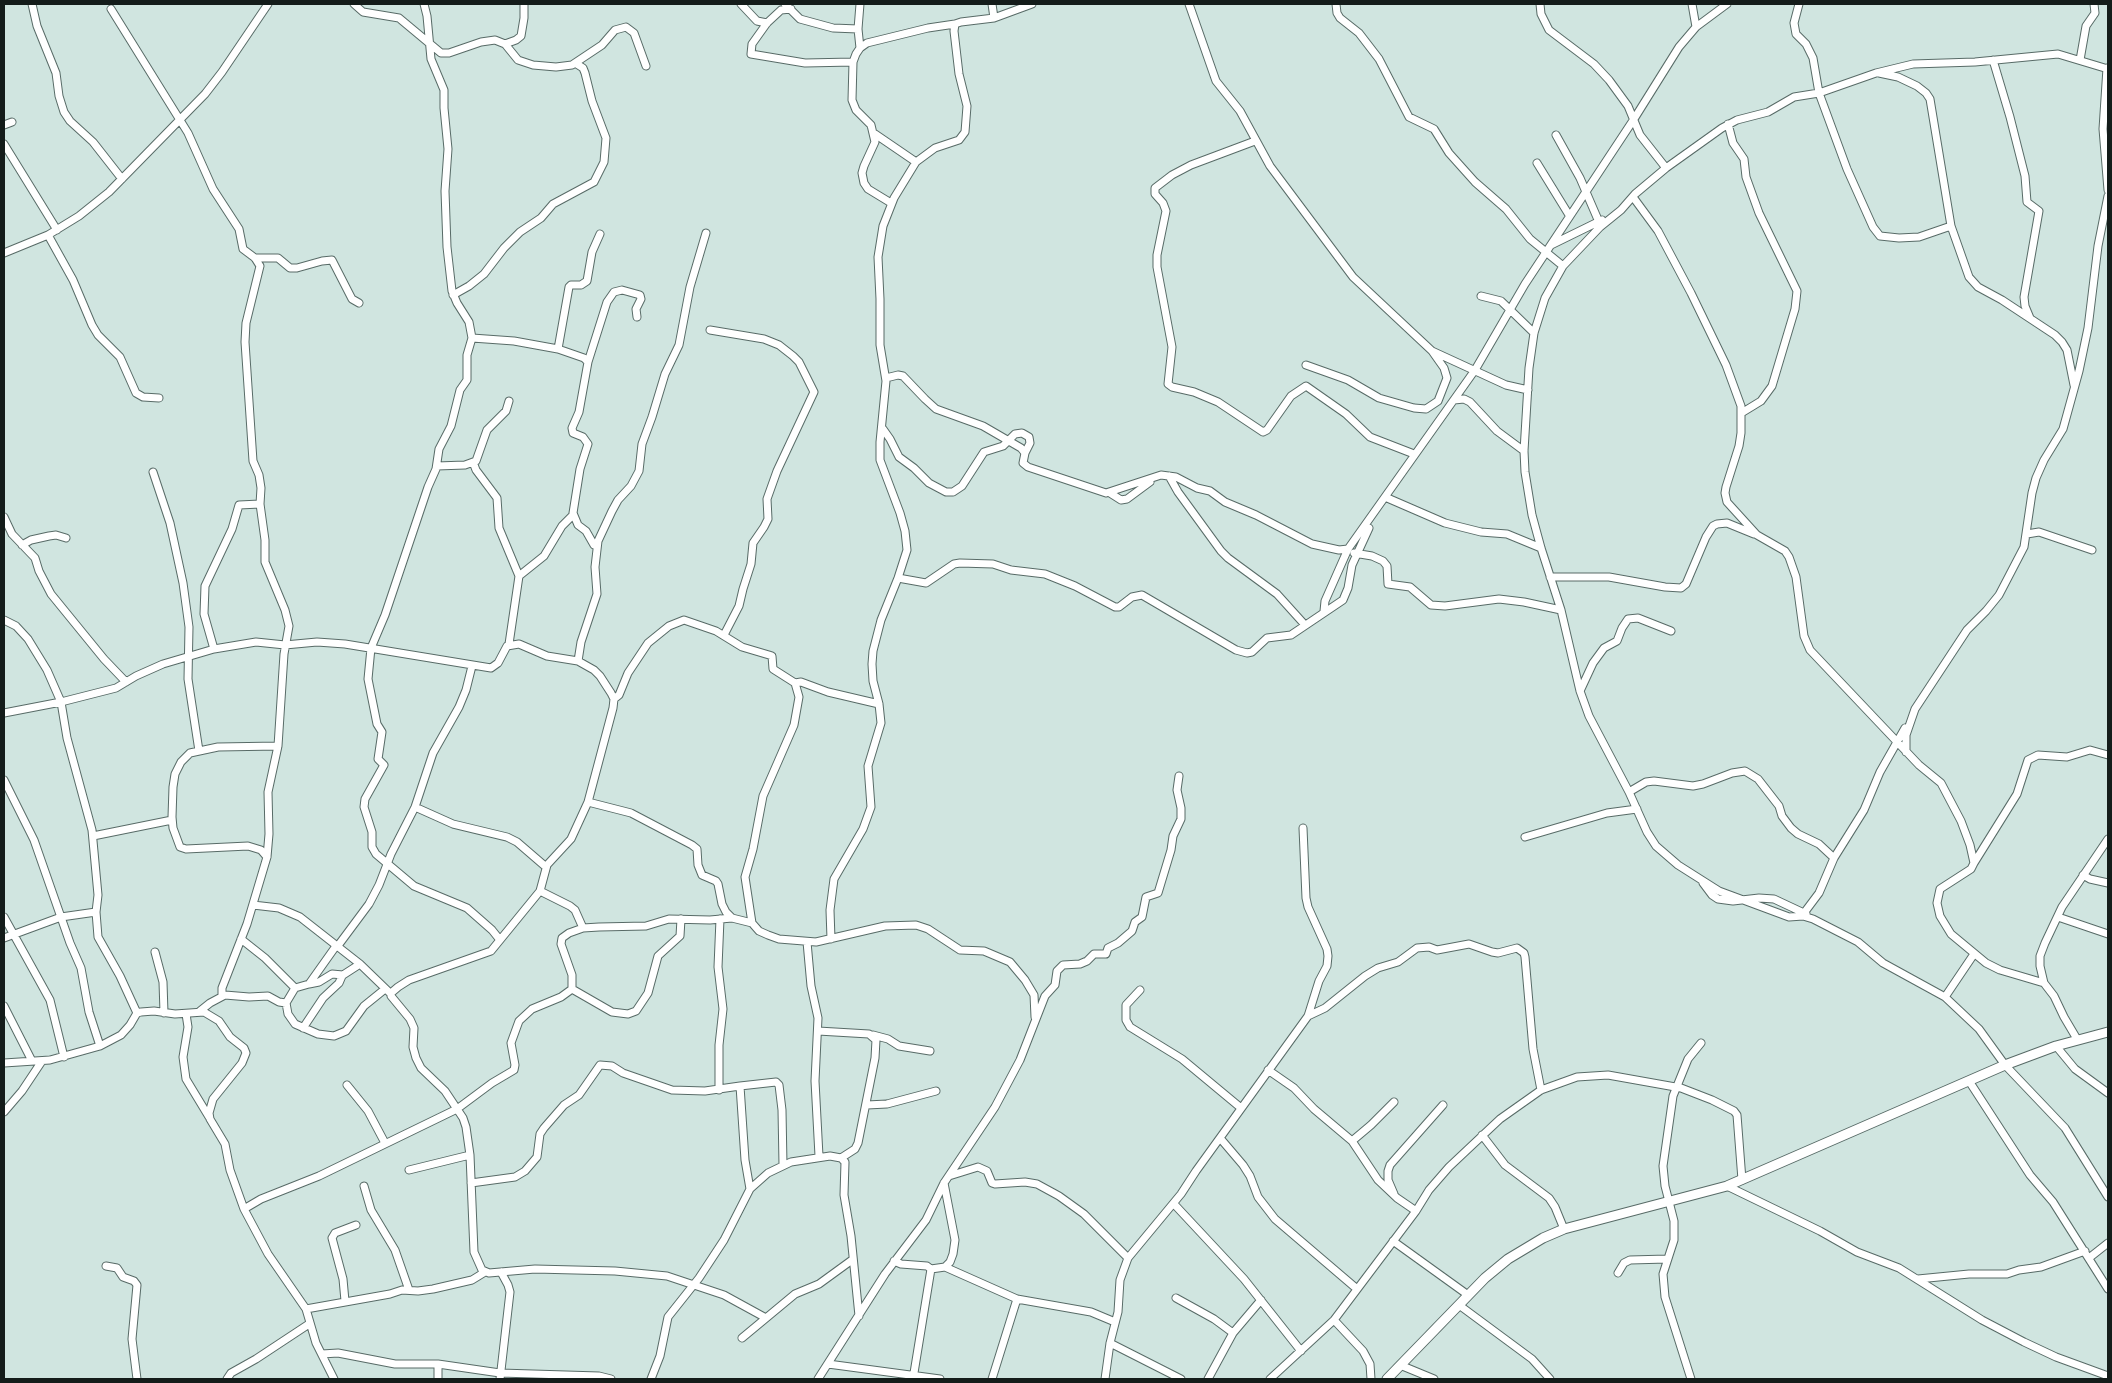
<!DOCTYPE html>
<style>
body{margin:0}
#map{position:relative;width:2112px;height:1383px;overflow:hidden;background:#d0e5e0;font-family:Merriweather,serif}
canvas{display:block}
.frame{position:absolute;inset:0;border:5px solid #141c1a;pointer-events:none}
</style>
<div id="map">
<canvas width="2112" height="1383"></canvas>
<div class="frame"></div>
</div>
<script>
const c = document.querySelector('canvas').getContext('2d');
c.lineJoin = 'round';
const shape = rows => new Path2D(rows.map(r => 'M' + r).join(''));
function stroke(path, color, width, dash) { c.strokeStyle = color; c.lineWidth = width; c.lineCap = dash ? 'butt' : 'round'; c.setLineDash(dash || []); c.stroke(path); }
const minor = shape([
 [32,4,37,26,56,73,59,96,64,112,70,121,93,142,122,179],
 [354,4,363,12,399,18,441,53,449,53,481,42,495,40,505,44,518,60,533,65,556,67,572,65,602,45,615,30,626,27,634,33,646,66],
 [424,4,427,16,431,59,444,90,444,108,448,149,445,191,447,247,452,291,457,303,469,322,472,338,467,355,467,380,460,390,451,426,439,449,436,469,428,487,385,615,371,648,368,679,377,724,382,732,378,759,384,765,365,799,364,807,372,832,372,847,376,854,414,886,467,908,492,930,500,940],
 [741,4,757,21,767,23],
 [785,4,800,19,833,28,858,29],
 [992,4,994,18],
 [1189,4,1216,81,1240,111,1270,166,1353,277,1432,351,1506,385,1528,390],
 [1336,4,1337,13,1340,18,1359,33,1379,59,1409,117,1434,129,1449,153,1475,182,1506,209,1530,239,1563,266],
 [1540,4,1541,14,1549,30,1594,64,1609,80,1628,106,1640,135,1666,168],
 [1692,4,1696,27],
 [1799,4,1794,23,1796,34,1806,44,1813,58,1819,93,1847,169,1873,227,1880,236,1899,238,1919,237,1951,226],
 [111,9,188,133,213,189,239,229,243,249,255,258,260,266,246,323,245,342,253,461,259,475,261,488,260,504,265,540,265,562,285,610,289,626,284,654,278,746,268,792,269,834,267,857,247,924,222,988,222,996],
 [791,9,781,10,767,23,752,44,751,54,805,63,853,62],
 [505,44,516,40,521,36,524,18,524,4],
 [860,48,858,29,860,4],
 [1993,60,2010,117,2025,176,2027,202,2039,211,2024,297,2025,306,2030,318],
 [2080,60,2086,26,2095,13,2094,4],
 [2107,68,2103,129,2108,190],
 [2108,69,2058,54,1975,62,1913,64,1876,73,1819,93,1794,97,1768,112,1737,120,1722,128,1666,168,1635,194,1621,210,1600,227,1563,266,1545,298,1534,333,1529,368,1524,451,1525,472,1532,515,1541,548,1561,610,1580,691,1589,716,1629,792,1647,832,1656,846,1678,865,1719,891,1789,917,1803,916,1813,919,1858,942,1883,963,1945,997,1979,1029,2005,1065,2065,1128,2108,1197],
 [1879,73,1898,77,1917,86,1926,93,1930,99,1951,226,1969,277,1978,287,2002,300,2055,335,2062,342,2067,350,2074,385],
 [1728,124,1733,143,1744,159,1746,177,1759,213,1797,291,1795,309,1772,386,1761,401,1743,412],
 [4,125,12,122],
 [875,134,916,162],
 [1556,135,1580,178,1599,222],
 [1255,141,1191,165,1172,175,1155,188,1155,194,1163,203,1166,211,1157,255,1157,267,1172,347,1168,384,1172,387,1194,392,1218,402,1263,432,1267,430,1291,396,1306,386,1346,414,1370,437,1414,454],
 [4,144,57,230],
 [1537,163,1569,215],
 [1633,197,1658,231,1691,293,1726,365,1741,406,1741,433,1739,446,1726,487,1725,493,1727,502,1757,535,1785,551,1789,557,1796,577,1804,636,1810,650,1919,765,1941,783,1961,821,1970,845,1974,863,1971,869,1940,889,1937,903,1940,916,1951,934,1986,963,2000,970,2044,983,2054,996,2064,1017,2077,1039],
 [891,203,868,189,864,183,862,173,864,166,875,142,871,125,856,110,852,100,853,62,856,54,860,48,867,43,928,28,955,24],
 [48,235,73,280,92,325,98,335,120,357,136,393,143,397,159,398],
 [1551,245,1602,220],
 [4,253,48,235,79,216,109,192,205,94,222,72,268,4],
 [255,258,278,258,290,268,297,268,322,261,332,260,352,299,359,303],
 [453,295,469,286,484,274,504,248,520,232,541,218,553,204,594,182,604,162,606,138,592,101,585,73,583,68,575,63],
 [1481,296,1501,301,1534,333],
 [710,330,764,339,779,345,793,356,799,362,814,392,777,471,767,499,768,519,764,527,753,543,751,564,743,589,739,606,724,635],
 [472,338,514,341,558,349,584,358,588,362,579,412,572,428,573,433,583,437,588,444,580,469,573,513,578,525,586,531,594,545,597,546],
 [558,349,569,287,571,285,581,285,587,281,592,252,600,234],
 [588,362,607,302,614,292,622,290,640,295,641,299,636,309,637,317],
 [1306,365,1348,380,1379,398,1414,408,1426,409,1438,401,1447,378,1444,368,1432,351],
 [886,378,898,375,903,376,925,399,936,409,983,426,1021,448,1025,453,1023,463,1028,467,1106,493,1161,475,1176,477,1197,488,1210,491,1225,502,1256,515,1312,544,1339,550,1348,549,1475,370,1525,284,1634,119,1679,47,1696,27,1727,4],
 [1454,400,1464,399,1470,402,1497,431,1524,451],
 [883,429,890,439,899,457,914,468,929,483,946,492,953,492,962,486,984,452,1003,446,1015,434,1022,433,1029,437,1030,443,1025,453],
 [473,462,476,470,497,498,499,528,519,576,509,644],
 [437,466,465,465,476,461,487,430,506,411,509,401],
 [153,472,170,523,183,583,189,627,188,679,199,751],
 [1169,476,1178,492,1221,551,1228,558,1277,594,1305,625],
 [1110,493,1121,500,1127,499,1150,482],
 [1385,497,1445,523,1481,532,1507,534,1541,548],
 [4,517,12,534,35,558,39,571,51,594,104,659,126,682],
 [2027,534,2039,532,2092,550],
 [22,545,31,540,49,536,56,535,66,538],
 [1354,553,1372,556,1383,561,1387,566,1388,584,1410,587,1431,605,1445,606,1499,599,1524,602,1561,610],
 [519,576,544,556,562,526,573,515],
 [1550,577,1609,577,1665,587,1681,588,1686,584,1706,537,1713,526,1717,524,1727,523,1754,534],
 [898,578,926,583,954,564,960,563,993,564,1011,570,1045,574,1075,586,1115,607,1119,607,1132,597,1142,595,1236,650,1247,653,1252,652,1267,638,1291,635,1343,600,1348,588,1352,565,1369,528],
 [1324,611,1325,601,1348,549],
 [4,620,16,626,28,639,47,670,61,702,67,738,92,830,98,895,96,912,98,937,120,976,137,1013],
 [214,649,204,614,205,586,232,529,239,505,260,504],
 [578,661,581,642,597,594,595,567,598,541,612,511,618,500,631,486,639,471,642,444,652,417,665,374,679,345,690,287,706,233],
 [795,683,801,682,828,692,879,704],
 [1580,691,1593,663,1604,648,1617,641,1622,628,1628,619,1638,618,1671,631],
 [614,699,619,695,628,673,648,643,669,626,684,620,716,631,742,647,769,655,772,656,773,669,795,683,799,697,794,725,763,796,753,849,745,877,752,923],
 [4,713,61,702,116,688,136,676,163,664,214,649,256,642,285,645,317,642,345,644,491,668,498,663,507,646,519,644,547,656,578,661,594,670,600,676,611,693,614,699,613,708,588,802,571,839,547,865,540,891,491,951,409,980,398,987,391,993,391,996,410,1019,414,1028,413,1047,416,1058,421,1068,445,1091,463,1118,466,1127,470,1155,474,1252,482,1270,489,1273,535,1269,615,1271,667,1276,724,1295,766,1318],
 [1906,752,1906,735,1915,709,1967,630,1986,611,1999,595,2024,547,2032,493,2036,478,2044,460,2063,429,2079,371,2088,328,2098,246,2108,196],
 [4,780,34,840,70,943,81,968,89,1012,100,1046],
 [1629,792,1646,782,1654,781,1693,786,1703,784,1732,773,1745,771,1758,779,1779,806,1782,816,1791,828,1798,834,1819,844,1834,858],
 [588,802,631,813,692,845,697,849,698,865,702,875,716,881,718,884,722,904,726,912,732,918,752,923,759,931,768,935,779,939,816,942,885,926,916,925,928,929,960,950,984,951,1010,962,1025,980,1034,995,1035,1017],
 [415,807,453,824,507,837,517,842,546,867],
 [93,836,172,820],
 [1525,837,1607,813,1637,809],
 [267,857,261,850,248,846,186,849,180,847,173,828,172,817,173,787,175,774,181,762,190,753,218,747,278,746],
 [1974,863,2017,794,2028,760,2038,755,2067,757,2090,750,2108,755],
 [2083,875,2090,879,2108,883],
 [1703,883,1712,895,1718,899,1733,901,1759,898,1774,899,1806,914],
 [540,891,570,906,575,910,583,928],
 [253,905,279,908,300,917,360,964,391,994],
 [1804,913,1819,893,1834,858,1864,810,1880,772,1905,728],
 [4,917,50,1000,64,1057],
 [2058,917,2108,934],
 [4,938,61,917,96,912],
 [241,939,265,958,295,988],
 [831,939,830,910,834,879,863,829,871,807,868,766,881,723,879,704,873,681,872,664,873,651,881,620,898,578,907,550,905,531,900,513,880,460,880,442,886,381,880,345,880,299,878,257,883,226,894,198,916,162,935,148,959,140,965,132,967,106,959,74,954,31,955,24,961,22,994,18,1032,4],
 [807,942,811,986,818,1018,815,1081,819,1156],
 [337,947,369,904,379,885,391,854,415,807,433,753,459,707,466,690,472,666],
 [155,952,163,982,164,1013],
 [2044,983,2040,966,2040,956,2045,943,2062,907,2108,839],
 [309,984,319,982,332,974,343,975,360,964],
 [572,989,612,1012,628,1014,636,1011,648,993,658,956,680,936,681,919],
 [1140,990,1126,1005,1126,1020,1130,1027,1182,1059,1241,1108],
 [1945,997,1974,954],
 [286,1003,288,1014,295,1024,318,1034,334,1036,346,1031,364,1006,385,989],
 [4,1006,32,1061],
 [200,1011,210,1003,225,995,249,997,268,996,279,1002,286,1003,295,988,309,984,336,946],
 [186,1014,188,1027,183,1057,186,1079,209,1117],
 [1308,1016,1325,1008,1365,976,1378,968,1398,962,1417,948,1429,947,1437,950,1469,944,1492,952,1498,953,1517,948,1524,953,1525,957,1533,1049,1541,1090],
 [303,1028,323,998,339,983,342,976],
 [818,1031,869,1034,876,1040,875,1058,858,1143,855,1149,841,1158],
 [873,1035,888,1039,899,1046,930,1051],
 [2056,1046,2075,1069,2108,1093],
 [4,1063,50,1060,100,1046,121,1035,130,1025,137,1013,141,1012,154,1011,175,1014,204,1012,219,1021,230,1037,244,1048,246,1053,242,1063,213,1099,209,1113,210,1119,225,1144,230,1170,244,1209,268,1254,306,1309,316,1343,334,1379],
 [1268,1070,1294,1088,1314,1109,1352,1141,1378,1180,1397,1198,1416,1211],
 [1969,1081,2030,1175,2053,1202,2108,1289],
 [347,1085,368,1111,385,1143],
 [719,1090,719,1045,723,1009,718,967,720,919],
 [867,1105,887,1104,936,1091],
 [4,1112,22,1091,42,1061],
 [1482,1135,1505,1165,1549,1198,1555,1207,1564,1229],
 [1220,1138,1243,1165,1250,1176,1258,1197,1275,1219,1357,1289],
 [1352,1141,1371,1125,1394,1102],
 [409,1170,470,1155],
 [949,1176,978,1167,987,1171,992,1183,995,1184,1025,1182,1037,1184,1059,1196,1084,1214,1128,1258],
 [471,1183,515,1177,525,1171,537,1157,540,1134,544,1128,564,1105,579,1095,600,1065,612,1066,623,1073,672,1090,705,1091,740,1086],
 [364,1186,371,1210,395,1250,409,1290],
 [1727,1186,1820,1231,1857,1252,1899,1268,1982,1320,2024,1342,2056,1357,2108,1376],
 [750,1189,745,1160,740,1086,776,1082,779,1085,782,1110,783,1165],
 [1394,1194,1388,1180,1388,1171,1390,1165,1443,1105],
 [1174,1204,1244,1279,1301,1351],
 [244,1209,261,1199,319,1176,457,1109,492,1083,514,1070,515,1065,511,1043,519,1021,532,1009,561,997,572,989,572,975,561,944,562,938,569,933,583,928,599,927,646,926,669,919,710,920,732,918],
 [1393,1241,1468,1295],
 [2089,1258,2108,1243],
 [894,1261,901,1264,927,1266,931,1269,913,1379],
 [106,1266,117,1268,123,1277,134,1281,137,1285,132,1339,137,1379],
 [945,1267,1017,1299,1091,1312,1115,1322],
 [931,1269,945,1267,950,1262,953,1254,955,1240,944,1183],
 [1618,1273,1624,1263,1630,1260,1667,1259],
 [1918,1279,1969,1274,2007,1274,2019,1270,2041,1267,2085,1251],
 [1176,1298,1214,1319,1233,1333],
 [345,1301,343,1279,332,1238,335,1233,356,1225],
 [1459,1305,1532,1359,1550,1379],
 [306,1309,390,1294,402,1290,418,1291,433,1289,472,1280,485,1272],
 [1334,1320,1363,1351,1370,1364,1371,1379],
 [742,1338,795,1294,819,1284,852,1260],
 [1110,1343,1181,1379],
 [322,1354,338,1353,395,1364,438,1364,500,1373,599,1376,611,1379],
 [828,1364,940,1379],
 [1400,1365,1434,1379],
 [227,1379,231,1373,256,1359,309,1324],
 [438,1379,438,1364],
 [500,1379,510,1292,508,1285,501,1272],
 [651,1379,660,1356,668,1317,699,1278,724,1240,750,1189,768,1173,791,1162,830,1156,841,1158,845,1162,844,1195,851,1236,859,1316],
 [818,1379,885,1274,926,1220,944,1183,995,1107,1020,1060,1045,996,1055,985,1057,971,1063,965,1080,964,1087,961,1094,954,1106,954,1108,948,1118,943,1132,931,1135,922,1142,917,1146,897,1158,893,1171,850,1173,836,1181,819,1181,808,1177,790,1179,776],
 [992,1379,1017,1299],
 [1105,1379,1110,1343,1118,1312,1120,1280,1128,1258,1181,1194,1196,1171,1308,1016,1319,981,1327,966,1328,956,1327,949,1308,907,1306,898,1303,828],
 [1208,1379,1233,1333,1261,1300],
 [1270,1379,1334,1320,1416,1211,1429,1190,1449,1167,1500,1119,1541,1090,1577,1077,1608,1075,1681,1088,1712,1100,1734,1111,1737,1115,1742,1180],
 [1691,1379,1665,1297,1663,1274,1674,1240,1674,1221,1665,1186,1663,1166,1673,1096,1688,1059,1701,1043]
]);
const tertiary = shape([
 [1387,1379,1485,1278,1508,1259,1543,1238,1564,1229,1727,1186,2005,1065,2056,1046,2108,1032]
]);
stroke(minor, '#586b67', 9);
stroke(tertiary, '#586b67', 11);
stroke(minor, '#fff', 7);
stroke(tertiary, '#fff', 9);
</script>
